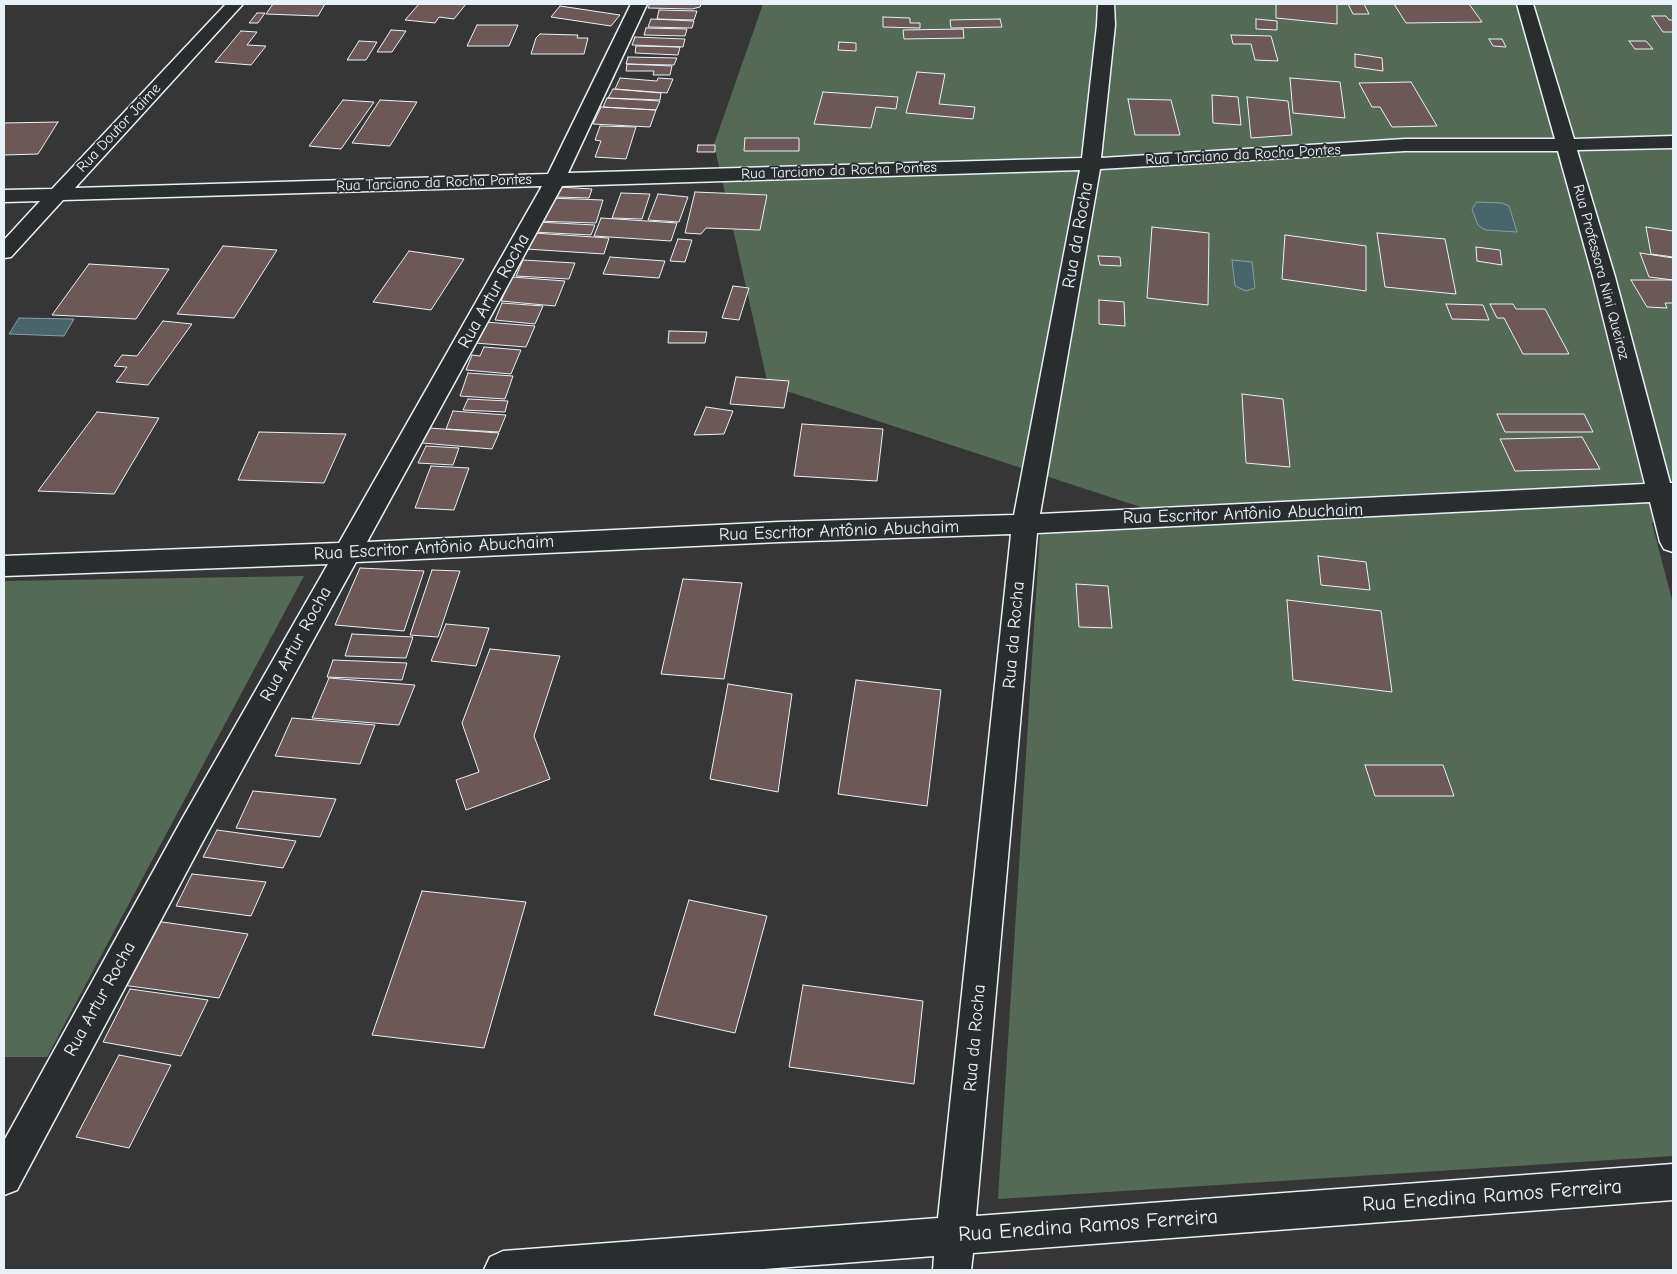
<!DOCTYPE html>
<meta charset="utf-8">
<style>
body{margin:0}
#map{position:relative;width:1677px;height:1274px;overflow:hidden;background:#373636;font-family:"Comic Neue",sans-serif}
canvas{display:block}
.frame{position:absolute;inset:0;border:5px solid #e8f1f8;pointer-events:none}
</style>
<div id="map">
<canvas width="1677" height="1274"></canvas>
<div class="frame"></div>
</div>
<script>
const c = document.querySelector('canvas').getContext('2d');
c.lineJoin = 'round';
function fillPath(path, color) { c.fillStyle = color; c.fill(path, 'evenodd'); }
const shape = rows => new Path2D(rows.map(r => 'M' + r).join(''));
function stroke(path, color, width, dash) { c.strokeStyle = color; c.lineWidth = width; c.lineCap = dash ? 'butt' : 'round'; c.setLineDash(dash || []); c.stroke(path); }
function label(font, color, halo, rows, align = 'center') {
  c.font = font + ' "Comic Neue",sans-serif'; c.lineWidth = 4; c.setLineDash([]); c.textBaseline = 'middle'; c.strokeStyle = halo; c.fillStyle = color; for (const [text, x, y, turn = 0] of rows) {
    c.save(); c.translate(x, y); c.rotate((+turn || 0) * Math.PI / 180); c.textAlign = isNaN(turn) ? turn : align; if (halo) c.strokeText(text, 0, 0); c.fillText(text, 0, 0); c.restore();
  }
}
fillPath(shape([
 [763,4,1673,4,1673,517,1652,523,1673,604,1673,1156,998,1199,1040,532,1168,516,768,385,714,144],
 [304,576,47,1057,4,1057,4,581]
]), '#546a56');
const water = shape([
 [1477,202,1502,203,1509,206,1517,232,1486,230,1482,228,1478,225,1472,209,1477,202],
 [1232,260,1252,262,1255,288,1246,291,1235,286,1232,260],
 [19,318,74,319,64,336,9,334,19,318]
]);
fillPath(water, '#48656c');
stroke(water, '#889da4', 1);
const building = shape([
 [273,4,325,4,318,16,266,14,273,4],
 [419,4,466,4,454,19,439,17,435,23,405,20,419,4],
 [650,4,701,4,700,7,692,9,648,8,650,4],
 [1276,4,1337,4,1337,24,1276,18,1276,4],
 [1348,4,1364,4,1369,14,1353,14,1348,4],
 [1394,4,1469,4,1482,22,1406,23,1394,4],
 [560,6,620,15,611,26,551,17,560,6],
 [659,10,697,11,694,20,657,19,659,10],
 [257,13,265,13,258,23,249,23,257,13],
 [1652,16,1666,16,1669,20,1673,20,1673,32,1663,32,1652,16],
 [883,17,910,18,910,23,920,23,920,28,883,27,883,17],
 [651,19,694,21,692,28,648,27,651,19],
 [1000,19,1002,27,951,28,950,20,1000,19],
 [1256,19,1277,21,1277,30,1256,29,1256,19],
 [477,25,518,25,509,46,467,46,477,25],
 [646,28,687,29,685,36,644,35,646,28],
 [963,29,964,38,904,39,903,30,963,29],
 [391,30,406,31,392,52,377,52,391,30],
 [241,31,257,32,247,45,266,46,251,65,215,62,241,31],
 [540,34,578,35,577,38,588,38,584,54,531,54,536,38,540,34],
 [1231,35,1271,36,1278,61,1255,60,1251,44,1233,44,1231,35],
 [635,37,685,39,683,47,632,45,635,37],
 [1489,39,1502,39,1506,47,1493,46,1489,39],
 [359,41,377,42,366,60,347,60,359,41],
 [1629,41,1646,41,1653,49,1635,49,1629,41],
 [839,42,856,43,856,51,838,50,839,42],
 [636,46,680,47,678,55,635,53,636,46],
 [1355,54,1382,58,1383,71,1355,67,1355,54],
 [628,57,677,58,674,65,626,64,628,57],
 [627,64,672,66,670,75,653,75,654,71,626,71,627,64],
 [917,72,945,74,939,104,975,107,973,119,906,113,917,72],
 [620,78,657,81,658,78,673,79,667,93,615,89,620,78],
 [1290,78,1340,82,1345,118,1293,113,1290,78],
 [1411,82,1437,126,1392,127,1380,107,1372,107,1359,83,1411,82],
 [613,89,661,93,660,100,608,98,613,89],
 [823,92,898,97,896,109,876,107,871,128,814,124,823,92],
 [1212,95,1238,97,1241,125,1213,123,1212,95],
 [1247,97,1288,101,1292,135,1251,138,1247,97],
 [607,98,660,101,656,110,603,107,607,98],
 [1128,99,1171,100,1180,135,1135,135,1128,99],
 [343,100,374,102,341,149,309,146,343,100],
 [380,100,417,102,390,146,352,143,380,100],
 [601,107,656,110,650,127,593,124,601,107],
 [58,122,38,154,4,155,4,123,58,122],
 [600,126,636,127,626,159,595,157,601,141,595,140,600,126],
 [745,138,799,138,799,151,744,151,745,138],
 [698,145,715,145,715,152,697,152,698,145],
 [559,187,592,189,589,198,556,197,559,187],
 [695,192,767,195,760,230,706,228,701,234,685,233,695,192],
 [621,193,650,194,642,219,612,218,621,193],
 [658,194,688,197,679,222,648,220,658,194],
 [549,198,603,200,596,223,536,221,549,198],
 [601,218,677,223,671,241,594,236,601,218],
 [537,222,595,225,591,235,533,232,537,222],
 [1152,227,1209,233,1208,305,1147,298,1152,227],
 [1646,227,1673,231,1673,257,1651,254,1646,227],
 [533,233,609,238,604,254,526,249,533,233],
 [1377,233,1445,239,1456,294,1385,287,1377,233],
 [1285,235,1366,246,1366,291,1282,279,1285,235],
 [678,239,692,240,685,262,670,261,678,239],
 [223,246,277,250,234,318,177,314,223,246],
 [1476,247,1500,250,1502,265,1477,261,1476,247],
 [409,251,464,259,431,310,373,302,409,251],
 [1640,253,1673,258,1673,280,1649,277,1640,253],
 [1098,256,1120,257,1121,266,1100,265,1098,256],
 [610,257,665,261,659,278,603,274,610,257],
 [523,260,575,263,569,279,516,276,523,260],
 [89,264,169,269,136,319,52,315,89,264],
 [512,277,565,281,555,306,501,301,512,277],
 [1631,280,1673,280,1673,303,1665,303,1667,308,1647,307,1631,280],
 [733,286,749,288,739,320,722,318,733,286],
 [1099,300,1124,302,1125,326,1099,324,1099,300],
 [502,303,543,306,535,324,495,320,502,303],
 [1446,304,1483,305,1489,320,1452,319,1446,304],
 [1490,304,1513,304,1516,309,1545,309,1569,354,1523,354,1504,318,1497,318,1490,304],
 [163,321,192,324,148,385,116,382,127,367,114,366,122,355,137,356,163,321],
 [485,322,535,326,526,347,475,343,485,322],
 [669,331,707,332,705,343,668,343,669,331],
 [484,347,521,350,511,374,466,370,472,355,480,356,484,347],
 [468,373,513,376,505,399,460,396,468,373],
 [736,377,789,381,784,408,730,404,736,377],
 [1242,394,1283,399,1290,467,1246,463,1242,394],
 [468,399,508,401,505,412,463,410,468,399],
 [706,407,733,411,724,434,694,435,706,407],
 [453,411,506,415,499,432,446,429,453,411],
 [97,412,159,418,114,494,38,491,97,412],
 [1497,414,1584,414,1593,432,1505,432,1497,414],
 [802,424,883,429,877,481,794,476,802,424],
 [429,428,499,433,492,449,422,443,429,428],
 [259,432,346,434,324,483,238,480,259,432],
 [1582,437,1600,469,1515,471,1500,439,1582,437],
 [426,446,459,448,453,465,418,463,426,446],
 [431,466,469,468,454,510,415,508,431,466],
 [1318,556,1366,562,1370,590,1321,585,1318,556],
 [360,568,424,571,404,631,335,625,360,568],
 [432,570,460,571,438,637,410,635,432,570],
 [683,579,742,583,724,679,661,674,683,579],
 [1076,584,1108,586,1112,628,1079,627,1076,584],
 [1287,600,1381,611,1392,692,1293,680,1287,600],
 [446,624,489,628,476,666,431,661,446,624],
 [352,634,413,637,406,658,345,656,352,634],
 [490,649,560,656,534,736,550,779,466,810,456,780,479,772,462,723,490,649],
 [333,660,407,663,402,680,327,677,333,660],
 [329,678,415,685,399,725,312,718,329,678],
 [856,680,941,690,927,806,838,794,856,680],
 [728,684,792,694,778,792,710,779,728,684],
 [292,718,375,725,360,764,275,756,292,718],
 [1365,765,1443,765,1454,796,1375,796,1365,765],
 [253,791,336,799,320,837,236,828,253,791],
 [217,830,296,841,283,868,203,857,217,830],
 [192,874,266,882,251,916,176,906,192,874],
 [422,891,526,902,484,1048,372,1035,422,891],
 [689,900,767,916,735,1033,654,1015,689,900],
 [155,921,248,934,219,998,122,985,155,921],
 [803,985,923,1001,914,1084,789,1067,803,985],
 [130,989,208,1000,181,1056,103,1042,130,989],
 [119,1055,171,1065,129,1148,76,1137,119,1055]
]);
fillPath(building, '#6b5857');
stroke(building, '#e8f1f8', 1);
const street = shape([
 [226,4,243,4,75,188,548,174,631,4,647,4,568,173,1082,158,1097,25,1098,4,1114,4,1115,25,1101,158,1405,139,1555,139,1517,4,1533,4,1574,139,1673,136,1673,148,1577,150,1615,277,1670,483,1673,483,1673,552,1664,549,1660,542,1650,502,1037,533,976,1216,1673,1164,1673,1200,973,1253,971,1270,933,1270,934,1256,751,1270,484,1270,490,1257,503,1251,938,1218,1011,534,779,542,356,562,203,841,17,1190,4,1195,4,1141,181,821,328,564,4,576,4,556,339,543,542,186,63,200,11,257,4,258,4,240,40,201,4,202,4,190,52,189,226,4],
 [1405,151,1558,151,1593,277,1645,484,1040,514,1100,169,1405,151],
 [1080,170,1014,515,779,522,367,542,562,186,1080,170]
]);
stroke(street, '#e8f1f8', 3);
fillPath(street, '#2a2d2e');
label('15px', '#e8f1f8', '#2a2d2e', [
 ["Rua Doutor Jaime",119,128,-47],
 ["Rua Tarciano da Rocha Pontes",1243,155,-3],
 ["Rua Tarciano da Rocha Pontes",839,171,-2],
 ["Rua Tarciano da Rocha Pontes",434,183,-2],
 ["Rua Professora Nini Queiroz",1601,272,75]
]);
label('18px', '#e8f1f8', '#2a2d2e', [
 ["Rua da Rocha",1078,235,-80],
 ["Rua Artur Rocha",494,291,-61],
 ["Rua Escritor Antônio Abuchaim",1243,514,-2],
 ["Rua Escritor Antônio Abuchaim",839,531,-2],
 ["Rua Escritor Antônio Abuchaim",434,548,-3],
 ["Rua da Rocha",1014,635,-85],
 ["Rua Artur Rocha",296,644,-61],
 ["Rua Artur Rocha",100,999,-61],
 ["Rua da Rocha",975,1038,-85]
]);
label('21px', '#e8f1f8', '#2a2d2e', [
 ["Rua Enedina Ramos Ferreira",1492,1196,-4],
 ["Rua Enedina Ramos Ferreira",1088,1226,-4]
]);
</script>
